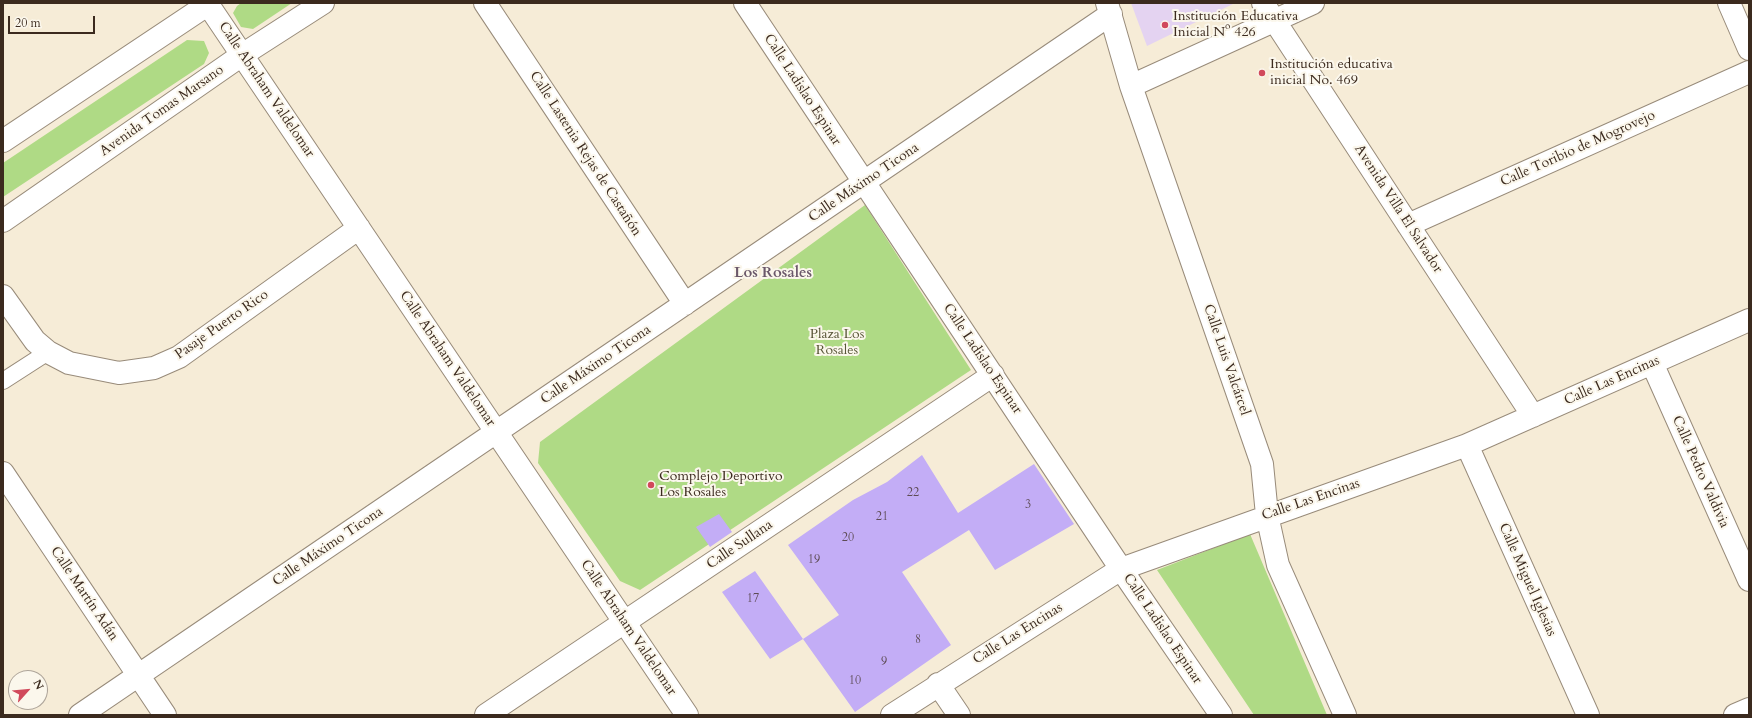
<!DOCTYPE html>
<meta charset="utf-8">
<style>
body{margin:0}
#map{position:relative;width:1752px;height:718px;overflow:hidden;background:#f6ecd7;font-family:Cardo,serif}
canvas{display:block}
.frame{position:absolute;inset:0;border:4px solid #3b2a1e;pointer-events:none}
.north{position:absolute;left:8px;top:670px;width:40px;height:40px;box-sizing:border-box;background:#fbf7ec;border:1px solid #aea59a;border-radius:50%;rotate:63deg;font-size:11px;font-weight:700;line-height:16px;text-align:center;color:#3b2a1e}
.north::after{content:'';display:block;margin:auto;width:14px;height:18px;background:#d1495b;clip-path:polygon(50% 0,100% 100%,50% 72%,0 100%)}
.scale{position:absolute;left:8px;top:16px;width:87px;height:18px;box-sizing:border-box;border:2px solid #3b2a1e;border-top:0;padding-left:5px;font-size:12px;line-height:14px;white-space:nowrap;color:#3b2a1e;-webkit-text-stroke:3px #fbf7ec;paint-order:stroke}
</style>
<div id="map">
<canvas width="1752" height="718"></canvas>
<div class="frame"></div>
<div class="north">N</div>
<div class="scale">20 m</div>
</div>
<script>
const c = document.querySelector('canvas').getContext('2d');
c.lineJoin = 'round';
function fillPath(path, color) { c.fillStyle = color; c.fill(path, 'evenodd'); }
const shape = rows => new Path2D(rows.map(r => 'M' + r).join(''));
function stroke(path, color, width, dash) { c.strokeStyle = color; c.lineWidth = width; c.lineCap = dash ? 'butt' : 'round'; c.setLineDash(dash || []); c.stroke(path); }
function label(font, color, halo, rows, align = 'center') {
  c.font = font + ' Cardo,serif'; c.lineWidth = 4; c.setLineDash([]); c.textBaseline = 'middle'; c.strokeStyle = halo; c.fillStyle = color; for (const [text, x, y, turn = 0] of rows) {
    c.save(); c.translate(x, y); c.rotate((+turn || 0) * Math.PI / 180); c.textAlign = isNaN(turn) ? turn : align; if (halo) c.strokeText(text, 0, 0); c.fillText(text, 0, 0); c.restore();
  }
}
fillPath(shape([
 [1131,3,1235,3,1147,46]
]), '#e4d3f1');
fillPath(shape([
 [241,3,292,3,253,29,241,27,233,13,237,6],
 [187,40,204,41,209,53,204,64,3,197,3,163],
 [865,205,971,370,640,590,620,581,538,463,540,442],
 [1250,534,1327,715,1254,715,1157,570]
]), '#afda85');
fillPath(shape([
 [922,455,958,513,1034,464,1074,524,995,570,969,530,902,572,951,645,855,712,803,639,770,659,722,592,755,571,803,639,839,615,788,545,853,500,887,482],
 [719,514,732,532,710,547,696,527]
]), '#c3adf6');
const service = shape([
 [3,381,48,352]
]);
const minor = shape([
 [207,3,687,715],
 [485,3,685,304],
 [745,3,1121,569,1221,715],
 [1107,3,1131,86,1262,464,1267,515,1278,565,1345,715],
 [1263,3,1533,416],
 [1729,3,1749,49],
 [1131,86,1313,3],
 [1408,225,1749,72],
 [3,296,35,341,48,352,69,363,119,373,154,368,179,357,359,228],
 [1652,363,1749,580],
 [1467,445,1588,715],
 [3,473,165,715],
 [938,684,959,715],
 [80,715,1111,14],
 [486,715,993,375],
 [892,715,1121,569,1467,445,1749,320],
 [1735,715,1749,709]
]);
const tertiary = shape([
 [3,141,210,3],
 [3,221,242,55,323,3]
]);
stroke(service, '#988b7a', 18);
stroke(minor, '#988b7a', 24);
stroke(tertiary, '#988b7a', 24);
stroke(service, '#fff', 16);
stroke(minor, '#fff', 22);
stroke(tertiary, '#fff', 22);
for (const [x, y, r, color] of [
 [1165,25,4,"#d1495b"],
 [1262,73,4,"#d1495b"],
 [651,485,4,"#d1495b"]
]) { const dot = new Path2D(); dot.arc(x, y, r, 0, 2 * Math.PI); c.fillStyle = color; c.fill(dot); stroke(dot, '#fbf7ec', 1.5); }
label('12px', '#5d4b54', null, [
 ["22",913,493],
 ["3",1028,505],
 ["21",882,517],
 ["20",848,538],
 ["19",814,560],
 ["17",753,599],
 ["8",918,640],
 ["9",884,662],
 ["10",855,681]
]);
label('14px', '#3b2a1e', '#fbf7ec', [
 ["Institución Educativa",1173,17],
 ["Inicial Nº 426",1173,33],
 ["Institución educativa",1270,65],
 ["inicial No. 469",1270,81],
 ["Complejo Deportivo",659,477],
 ["Los Rosales",659,493]
], 'left');
label('14px', '#3b2a1e', '#fbf7ec', [
 ["Calle Abraham Valdelomar",266,90,56],
 ["Calle Ladislao Espinar",802,90,57],
 ["Avenida Tomas Marsano",162,111,-35],
 ["Calle Toribio de Mogrovejo",1578,149,-24],
 ["Calle Lastenia Rejas de Castañón",585,154,57],
 ["Calle Máximo Ticona",864,183,-34],
 ["Avenida Villa El Salvador",1398,209,57],
 ["Pasaje Puerto Rico",222,325,-35],
 ["Calle Abraham Valdelomar",447,359,56],
 ["Calle Ladislao Espinar",982,359,56],
 ["Calle Luis Valcárcel",1226,360,71],
 ["Calle Máximo Ticona",596,365,-34],
 ["Calle Las Encinas",1612,381,-24],
 ["Calle Pedro Valdivia",1700,472,66],
 ["Calle Las Encinas",1311,500,-19],
 ["Calle Sullana",740,545,-34],
 ["Calle Máximo Ticona",328,547,-34],
 ["Calle Miguel Iglesias",1527,580,66],
 ["Calle Martín Adán",84,594,56],
 ["Calle Abraham Valdelomar",628,628,56],
 ["Calle Ladislao Espinar",1162,629,56],
 ["Calle Las Encinas",1018,634,-32]
]);
label('14px', '#585638', '#fbf7ec', [
 ["Plaza Los",837,335],
 ["Rosales",837,351]
]);
label('bold 15px', '#6b586a', '#fbf7ec', [
 ["Los Rosales",773,274]
]);
</script>
